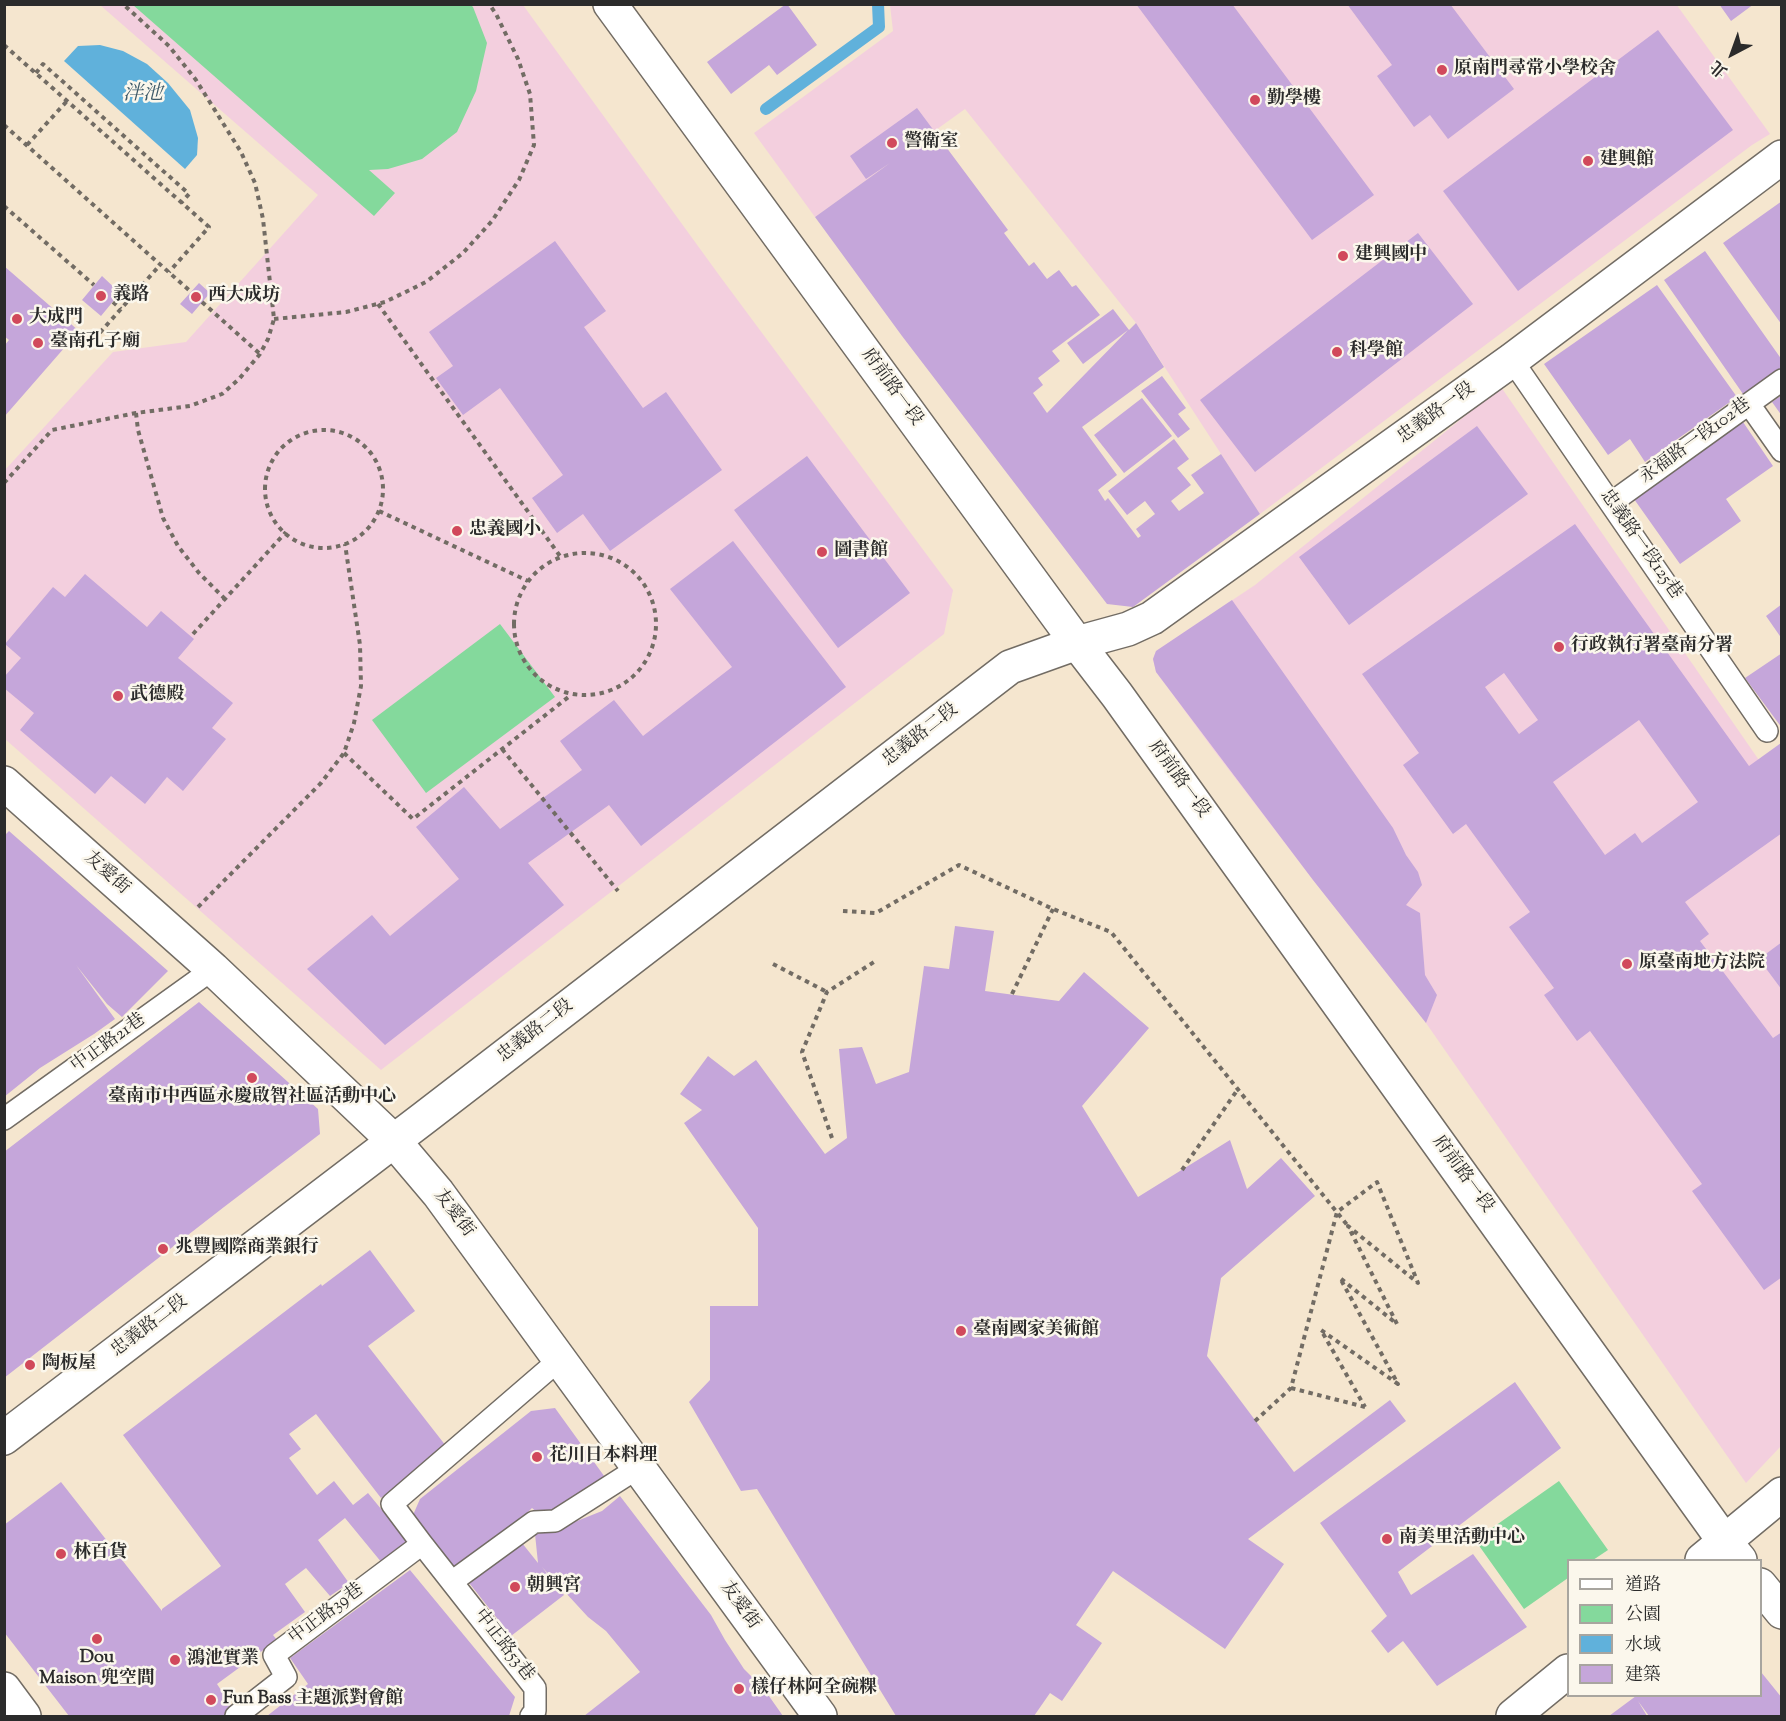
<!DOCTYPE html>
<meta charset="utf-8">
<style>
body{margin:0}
#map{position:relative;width:1786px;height:1721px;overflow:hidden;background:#f5e6cf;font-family:"Sorts Mill Goudy","Noto Serif TC",serif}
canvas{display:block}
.frame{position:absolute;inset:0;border:6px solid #2b2b2b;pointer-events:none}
.legend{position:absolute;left:1567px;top:1559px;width:195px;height:138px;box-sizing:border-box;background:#fbf7ec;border:2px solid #a8a59f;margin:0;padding:8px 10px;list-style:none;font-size:18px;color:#2b2b2b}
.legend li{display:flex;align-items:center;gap:12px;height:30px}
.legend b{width:30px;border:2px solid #a8a59f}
.north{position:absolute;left:1702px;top:24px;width:60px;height:60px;-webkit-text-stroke:4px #fbf7ec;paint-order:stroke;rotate:221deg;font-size:16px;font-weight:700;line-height:24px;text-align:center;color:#2b2b2b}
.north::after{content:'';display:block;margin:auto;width:21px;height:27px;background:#2b2b2b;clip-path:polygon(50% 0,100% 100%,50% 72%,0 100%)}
</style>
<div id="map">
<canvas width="1786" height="1721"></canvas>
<div class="frame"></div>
<ul class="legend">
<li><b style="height:8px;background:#fff"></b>道路</li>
<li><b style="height:16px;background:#84d99c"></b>公園</li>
<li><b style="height:16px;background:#60b1db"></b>水域</li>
<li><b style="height:16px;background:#c5a6da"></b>建築</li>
</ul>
<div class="north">北</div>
</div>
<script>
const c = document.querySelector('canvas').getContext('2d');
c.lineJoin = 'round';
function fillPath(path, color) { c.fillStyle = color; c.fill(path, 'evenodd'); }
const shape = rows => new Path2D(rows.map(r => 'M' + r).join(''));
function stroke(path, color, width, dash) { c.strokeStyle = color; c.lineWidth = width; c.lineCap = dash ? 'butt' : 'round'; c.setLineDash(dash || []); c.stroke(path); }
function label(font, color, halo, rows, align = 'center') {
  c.font = font + ' "Sorts Mill Goudy","Noto Serif TC",serif'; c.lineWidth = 5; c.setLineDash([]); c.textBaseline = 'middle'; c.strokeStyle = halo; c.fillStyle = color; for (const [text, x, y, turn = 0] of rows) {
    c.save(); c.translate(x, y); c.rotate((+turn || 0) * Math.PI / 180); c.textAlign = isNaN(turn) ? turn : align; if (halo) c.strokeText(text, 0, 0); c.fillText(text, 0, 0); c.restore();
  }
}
fillPath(shape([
 [1676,4,1770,134,1752,145,1260,514,1136,323,965,109,815,217,754,133,893,31,890,5],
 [100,5,523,5,719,275,953,590,944,634,381,1070,5,739,4,471,113,352,186,342,318,195],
 [1501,387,1781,792,1781,1446,1746,1483,1426,1023,1313,880,1213,749,1156,672,1153,659,1156,651,1255,585]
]), '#f3cfde');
fillPath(shape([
 [133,5,471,5,473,7,487,43,476,91,457,132,422,159,388,169,369,170,395,193,374,216],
 [500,624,555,697,426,793,372,720],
 [1559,1481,1608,1550,1593,1560,1568,1560,1568,1578,1524,1609,1475,1540]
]), '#84d99c');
fillPath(shape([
 [100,45,123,51,147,64,168,83,190,110,198,138,197,155,185,169,64,61,78,46]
]), '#60b1db');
stroke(shape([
 [766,109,879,27,878,4]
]), '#60b1db', 12);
fillPath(shape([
 [786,4,787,4,817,45,777,75,769,65,731,94,707,62],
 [1136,4,1232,4,1374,195,1312,240],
 [1347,4,1450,4,1514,89,1448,139,1430,115,1414,127,1377,76,1392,65],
 [1719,4,1754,4,1731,21],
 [1658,30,1733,130,1518,291,1443,191],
 [917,108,1008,230,1004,233,1029,266,1034,262,1047,279,1059,270,1072,287,1076,285,1100,315,1052,351,1060,361,1038,378,1043,385,1033,393,1047,413,1128,330,1083,364,1067,343,1113,309,1129,330,1136,323,1164,367,1082,427,1117,475,1098,490,1105,501,1108,498,1138,538,1141,536,1136,529,1155,514,1145,501,1127,515,1108,491,1174,439,1189,459,1177,468,1191,485,1171,501,1179,511,1204,493,1191,475,1221,454,1260,514,1133,607,1107,604,902,336,815,217,890,163,866,179,850,156],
 [1782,201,1782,325,1723,243],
 [1418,233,1473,304,1255,472,1200,400],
 [555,241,606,311,584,327,643,408,666,392,722,470,610,551,583,514,557,533,532,498,563,475,500,388,463,415,436,378,453,366,429,332],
 [1705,251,1782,360,1782,368,1743,394,1664,280],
 [4,266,79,331,4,417,4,346,9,340,4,336],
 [102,276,120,293,101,316,82,300],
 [199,283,210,293,192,314,180,304],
 [1657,285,1737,397,1645,462,1630,439,1608,455,1544,364],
 [1162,376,1186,408,1178,414,1190,429,1178,438,1141,391],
 [1782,395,1782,416,1772,402],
 [1142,398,1172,436,1124,473,1094,435],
 [1743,422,1773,466,1726,499,1741,521,1680,564,1634,499],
 [1477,426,1528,494,1349,625,1299,557],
 [807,456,910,593,838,648,734,510],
 [1575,524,1749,766,1781,743,1782,744,1782,833,1685,902,1709,934,1700,941,1773,1038,1782,1032,1782,1277,1764,1290,1692,1191,1702,1184,1590,1031,1577,1041,1544,995,1554,988,1509,927,1530,912,1466,824,1453,834,1403,765,1419,753,1362,674],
 [1504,673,1538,720,1519,734,1485,687],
 [1639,720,1698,802,1642,843,1635,833,1605,855,1553,782],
 [733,541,846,687,641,846,609,805,528,863,564,905,385,1045,307,969,372,915,390,936,459,879,416,827,464,787,500,829,582,770,560,741,614,700,643,736,732,667,670,589],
 [85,574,147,627,161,611,194,639,178,658,233,703,212,728,226,739,183,791,167,777,145,804,111,776,95,794,20,730,34,713,4,688,4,677,21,658,5,644,53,587,65,597],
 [1232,600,1393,828,1406,855,1418,872,1422,885,1406,905,1420,913,1425,975,1437,995,1426,1023,1313,880,1156,672,1153,659,1156,651],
 [1782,604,1782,639,1766,616],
 [1782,653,1782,728,1745,678],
 [9,831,168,971,122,1017,107,1004,76,965,115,1019,94,1034,40,1068,4,1097,4,836],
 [955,926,994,931,985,991,1059,1001,1084,972,1149,1028,1082,1106,1138,1197,1230,1140,1247,1189,1281,1158,1315,1196,1221,1278,1207,1356,1294,1472,1390,1400,1406,1421,1248,1539,1284,1564,1225,1649,1113,1571,1076,1625,1102,1643,1062,1701,1050,1693,1034,1716,896,1716,757,1489,741,1491,689,1402,710,1380,710,1306,758,1306,758,1228,684,1123,702,1110,680,1094,708,1056,734,1076,756,1060,825,1154,847,1138,839,1049,862,1047,876,1084,909,1072,924,966,949,969],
 [1782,942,1782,990,1759,959],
 [199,1002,318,1109,320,1134,224,1207,4,1378,4,1152],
 [370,1250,415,1311,368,1346,446,1446,381,1498,316,1414,289,1434,301,1449,289,1458,317,1495,334,1481,353,1505,368,1493,408,1542,382,1563,345,1518,318,1540,349,1583,330,1596,306,1568,285,1584,305,1612,273,1635,277,1640,217,1684,238,1716,69,1716,4,1632,4,1525,61,1482,162,1611,162,1609,221,1566,123,1435,321,1284,322,1286],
 [1515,1382,1561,1448,1398,1572,1411,1595,1473,1554,1527,1627,1437,1686,1403,1641,1388,1653,1371,1631,1387,1616,1320,1523],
 [555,1408,607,1480,547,1521,532,1508,509,1531,457,1571,413,1515,420,1499,531,1411],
 [620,1496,711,1615,725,1640,744,1669,764,1689,783,1716,584,1716,640,1672,606,1631,588,1617,542,1567,564,1595,511,1636,466,1579,518,1538,538,1563,535,1534,552,1531,602,1511],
 [410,1570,515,1697,509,1716,267,1716,308,1684,290,1658],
 [1761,1672,1782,1698,1782,1716,1649,1716,1638,1701,1647,1716,1609,1716,1636,1696,1760,1696]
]), '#c5a6da');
const service = shape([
 [1512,360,1767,731],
 [1749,404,1782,451],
 [1611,503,1782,380],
 [4,1119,213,969],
 [422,1544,535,1688,535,1711,531,1716],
 [453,1581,534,1522,555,1521,638,1468],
 [236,1716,286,1677,274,1655,422,1544,392,1504,559,1360]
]);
const minor = shape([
 [4,783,213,969,394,1141,438,1193,820,1716]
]);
const tertiary = shape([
 [4,1438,424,1118,1010,667,1077,643,1128,629,1152,618,1512,360,1782,157],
 [1702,1560,1782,1494],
 [4,1689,24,1716],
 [1513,1716,1568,1671]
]);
const secondary = shape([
 [610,4,1077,643,1117,695,1724,1541,1740,1560],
 [1760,1585,1782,1612]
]);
stroke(service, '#726c64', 24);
stroke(minor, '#726c64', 36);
stroke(tertiary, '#726c64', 36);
stroke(secondary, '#726c64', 36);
stroke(shape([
 [4,45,209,227,169,272],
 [36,73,43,64,189,194,181,203],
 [4,125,191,292],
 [27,145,67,101],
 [4,206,94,285],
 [113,302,121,309],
 [202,302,260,354],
 [378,304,560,556],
 [274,319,346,312,385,302,426,282,463,253,492,221,519,180,534,145,530,94,518,59,496,14,489,4],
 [88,346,160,265],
 [136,413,138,430,163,518,178,546,199,573,225,599],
 '265 489a59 59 0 1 1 118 0a59 59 0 1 1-118 0Z',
 [4,483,52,430,136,413,190,406,222,394,239,379,260,354,268,339,274,319,263,219,255,183,241,152,196,80,169,46,123,4],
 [379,511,528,581],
 '514 624a71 71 0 1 1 142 0a71 71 0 1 1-142 0Z',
 [193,634,286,532],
 [502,749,618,891],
 [344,753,413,819,571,695],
 [198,907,321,783,344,753,354,723,361,686,360,645,345,544],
 [843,911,876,913,959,865,1053,909,1111,932,1348,1226],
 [773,964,827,992],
 [1012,994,1053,909],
 [832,1138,802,1052,827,992,874,962],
 [1182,1170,1238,1089],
 [1291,1388,1365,1407],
 [1255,1421,1291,1388,1337,1212,1377,1182,1418,1283,1348,1226,1397,1324,1340,1278,1398,1384,1321,1330,1365,1407]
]), '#726c64', 4, [4.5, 4.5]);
stroke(service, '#fff', 21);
stroke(minor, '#fff', 33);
stroke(tertiary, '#fff', 33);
stroke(secondary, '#fff', 33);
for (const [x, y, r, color] of [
 [1442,70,6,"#d1495b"],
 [1255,100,6,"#d1495b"],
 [892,143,6,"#d1495b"],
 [1588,161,6,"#d1495b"],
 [1343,256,6,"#d1495b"],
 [101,296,6,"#d1495b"],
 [196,297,6,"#d1495b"],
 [17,319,6,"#d1495b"],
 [38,343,6,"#d1495b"],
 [1337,352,6,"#d1495b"],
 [457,531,6,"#d1495b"],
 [822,552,6,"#d1495b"],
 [1559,647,6,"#d1495b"],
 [118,696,6,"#d1495b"],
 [1627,964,6,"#d1495b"],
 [252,1078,6,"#d1495b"],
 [163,1249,6,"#d1495b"],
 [961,1331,6,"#d1495b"],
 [30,1365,6,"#d1495b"],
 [537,1457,6,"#d1495b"],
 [1387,1539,6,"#d1495b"],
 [61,1554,6,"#d1495b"],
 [515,1587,6,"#d1495b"],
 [97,1639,6,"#d1495b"],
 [175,1660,6,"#d1495b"],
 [739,1689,6,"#d1495b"],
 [211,1700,6,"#d1495b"]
]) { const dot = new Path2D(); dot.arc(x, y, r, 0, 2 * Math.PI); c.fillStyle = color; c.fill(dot); stroke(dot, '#fbf7ec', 2); }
label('bold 18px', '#2b2b2b', '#fbf7ec', [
 ["原南門尋常小學校舍",1454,70],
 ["勤學樓",1267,100],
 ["警衛室",904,143],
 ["建興館",1600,161],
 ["建興國中",1355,256],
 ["義路",113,296],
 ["西大成坊",208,297],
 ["大成門",29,319],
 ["臺南孔子廟",50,343],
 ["科學館",1349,352],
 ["忠義國小",469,531],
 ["圖書館",834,552],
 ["行政執行署臺南分署",1571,647],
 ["武德殿",130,696],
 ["原臺南地方法院",1639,964],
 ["臺南市中西區永慶啟智社區活動中心",252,1098,"center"],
 ["兆豐國際商業銀行",175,1249],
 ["臺南國家美術館",973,1331],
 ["陶板屋",42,1365],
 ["花川日本料理",549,1457],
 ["南美里活動中心",1399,1539],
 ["林百貨",73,1554],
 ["朝興宮",527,1587],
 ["Dou",97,1659,"center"],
 ["Maison 兜空間",97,1680,"center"],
 ["鴻池實業",187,1660],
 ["檨仔林阿全碗粿",751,1689],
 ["Fun Bass 主題派對會館",223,1700]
], 'left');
label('18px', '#2b2b2b', '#fbf7ec', [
 ["府前路一段",891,388,54],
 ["忠義路一段",1437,414,-36],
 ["永福路一段102巷",1696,442,-36],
 ["忠義路一段125巷",1640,545,55],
 ["忠義路二段",921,736,-38],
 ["府前路一段",1178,780,54],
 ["友愛街",106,874,42],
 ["忠義路二段",536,1032,-38],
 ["中正路21巷",109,1044,-36],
 ["府前路一段",1462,1175,54],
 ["友愛街",453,1214,53],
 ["忠義路二段",150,1327,-37],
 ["友愛街",739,1606,54],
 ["中正路39巷",327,1615,-37],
 ["中正路53巷",503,1646,52]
]);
label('italic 20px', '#3e5a69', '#fbf7ec', [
 ["泮池",143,96]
]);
</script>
